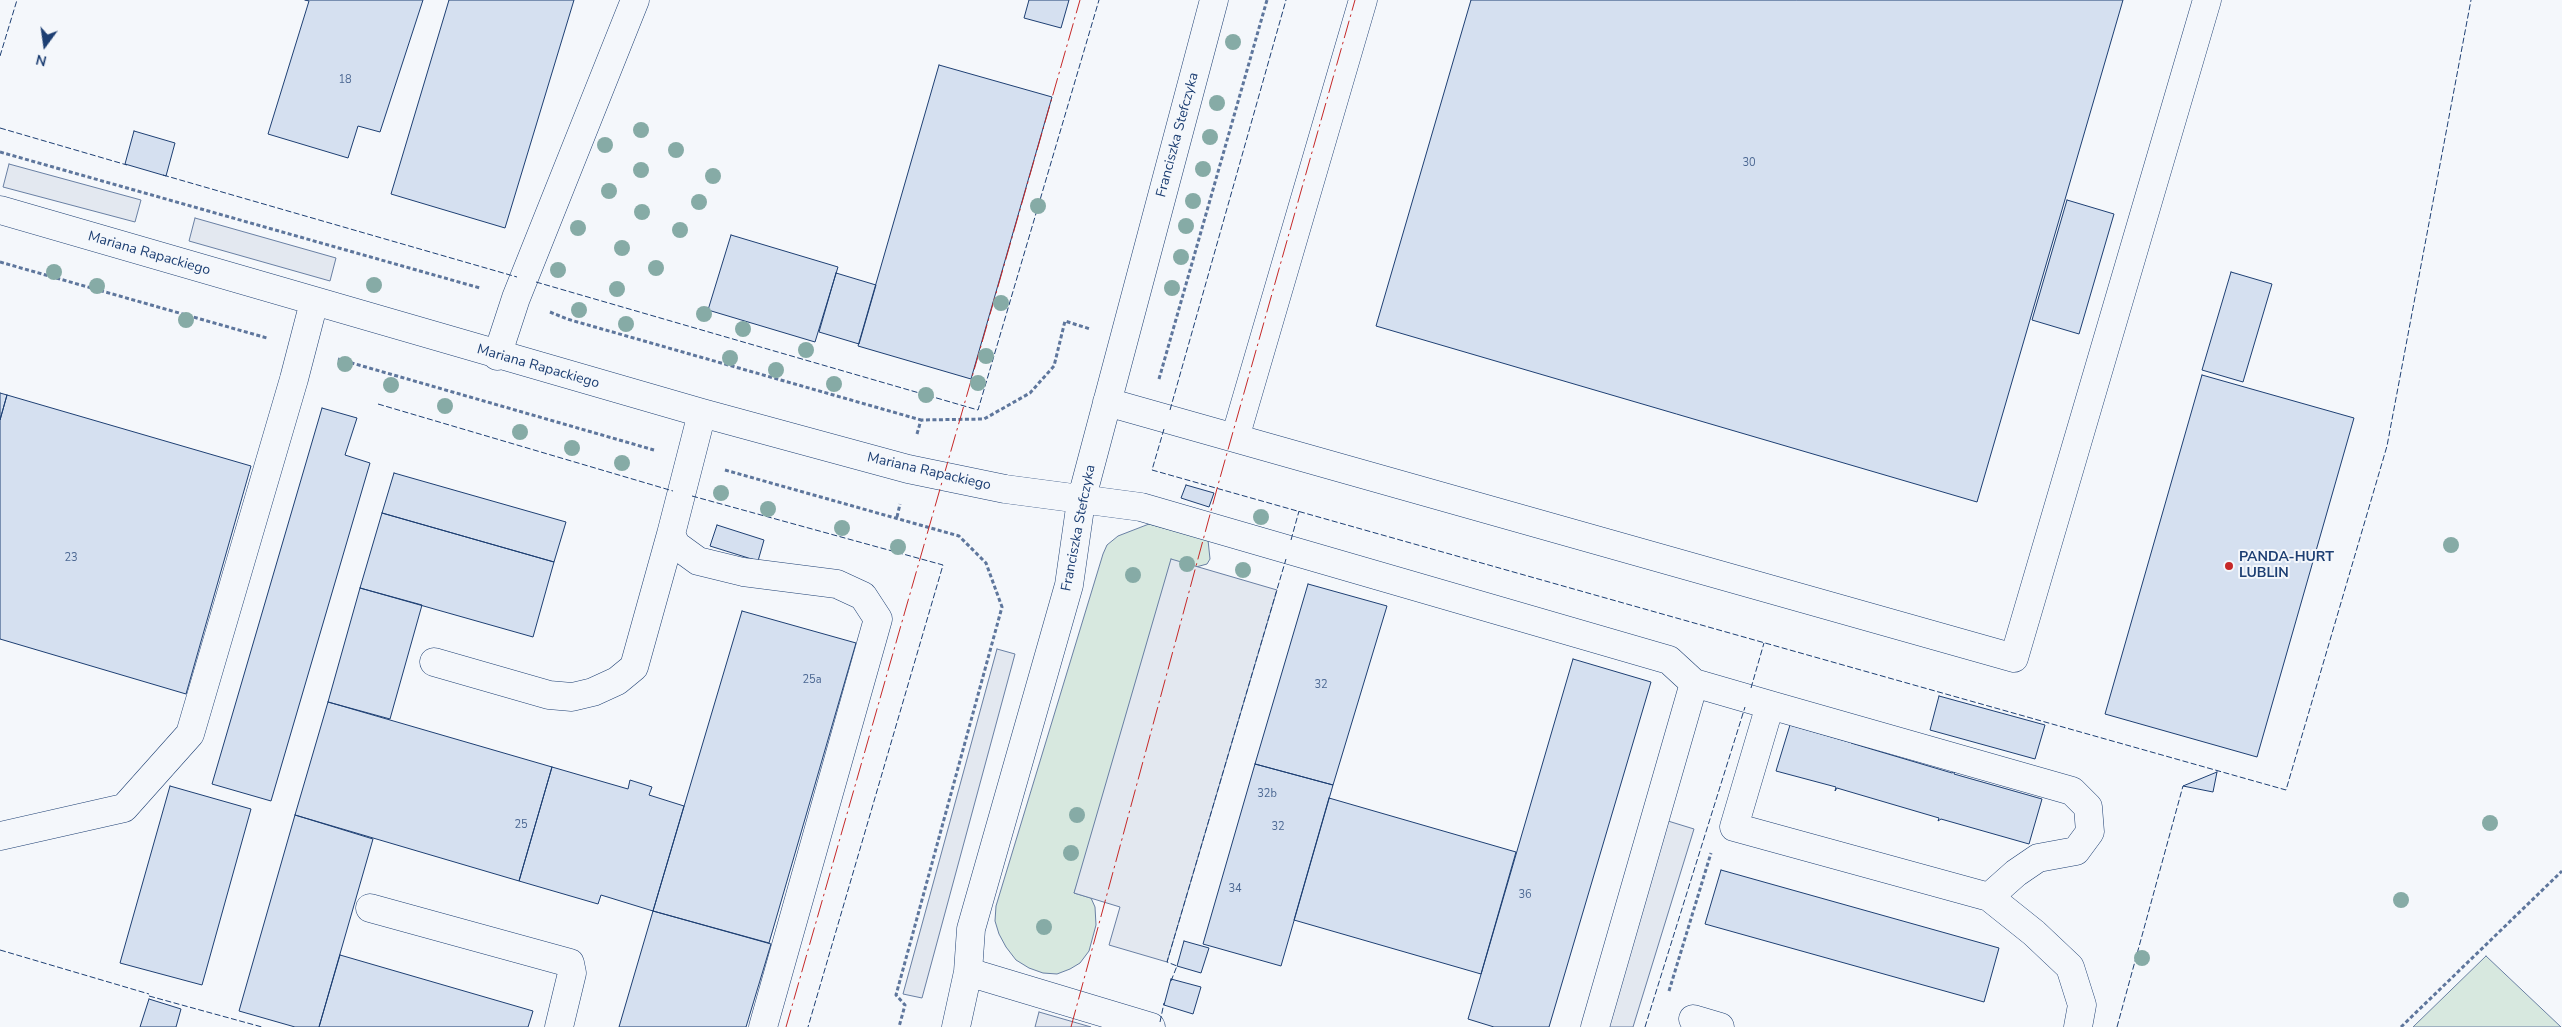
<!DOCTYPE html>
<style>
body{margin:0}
#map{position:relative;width:2562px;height:1027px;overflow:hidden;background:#f4f7fb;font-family:"Nunito Sans",sans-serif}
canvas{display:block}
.north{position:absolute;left:20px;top:20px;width:50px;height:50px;-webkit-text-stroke:4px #f4f7fb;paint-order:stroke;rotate:194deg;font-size:14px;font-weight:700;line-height:20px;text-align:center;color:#1d3f73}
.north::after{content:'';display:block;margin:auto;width:18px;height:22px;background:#1d3f73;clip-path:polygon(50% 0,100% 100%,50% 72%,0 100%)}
</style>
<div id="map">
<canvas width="2562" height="1027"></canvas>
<div class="north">N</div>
</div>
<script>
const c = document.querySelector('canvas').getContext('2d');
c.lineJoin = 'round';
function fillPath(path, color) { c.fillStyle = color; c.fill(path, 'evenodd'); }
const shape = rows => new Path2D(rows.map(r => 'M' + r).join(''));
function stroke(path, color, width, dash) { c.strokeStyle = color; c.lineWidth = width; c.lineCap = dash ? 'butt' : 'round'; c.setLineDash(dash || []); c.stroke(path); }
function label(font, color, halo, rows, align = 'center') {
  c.font = font + ' "Nunito Sans",sans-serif'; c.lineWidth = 4; c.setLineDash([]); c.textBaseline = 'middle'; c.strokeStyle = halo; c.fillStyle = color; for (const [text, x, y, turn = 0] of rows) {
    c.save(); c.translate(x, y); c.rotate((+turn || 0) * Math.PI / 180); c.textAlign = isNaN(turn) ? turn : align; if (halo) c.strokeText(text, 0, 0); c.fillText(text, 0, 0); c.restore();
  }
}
const green = shape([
 [1149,524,1208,540,1210,559,1207,564,1196,567,1074,893,1091,898,1095,907,1096,925,1089,951,1080,963,1070,969,1057,974,1043,973,1029,968,1016,960,1006,947,999,934,995,921,996,906,1103,554,1107,545,1118,536,1149,524],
 [2486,956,2561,1027,2413,1027,2486,956]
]);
fillPath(green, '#d7e8df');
stroke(green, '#687fa3', 1);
const parking = shape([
 [9,164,141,200,135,222,3,187,9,164],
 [195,218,336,258,330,281,189,241,195,218],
 [1171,559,1277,590,1167,962,1109,945,1120,907,1074,893,1171,559],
 [997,649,1015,654,922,998,903,994,997,649],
 [1668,821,1694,829,1633,1027,1604,1027,1668,821],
 [1039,1012,1091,1027,1035,1027,1039,1012]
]);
fillPath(parking, '#e3e8f0');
stroke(parking, '#687fa3', 1);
const building = shape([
 [305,0,423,0,380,132,358,126,348,158,268,134,309,1,305,0],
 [449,0,574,0,505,228,391,194,449,0],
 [1029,0,1069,0,1061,28,1024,18,1029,0],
 [1471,0,2123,0,1977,502,1376,326,1471,0],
 [939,65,1052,97,971,379,858,346,939,65],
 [134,131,175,143,166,176,125,164,134,131],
 [2067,200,2114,214,2079,334,2032,320,2067,200],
 [731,235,838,267,815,342,708,310,731,235],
 [2231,272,2272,284,2243,382,2202,370,2231,272],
 [836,273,876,285,859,344,819,332,836,273],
 [2202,375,2354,418,2257,757,2105,714,2202,375],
 [0,393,7,395,0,420,0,393],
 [7,395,251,466,186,694,0,639,0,420,7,395],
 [322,408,357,418,345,455,370,463,271,801,212,784,322,408],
 [394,473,566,522,554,562,382,513,394,473],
 [1186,485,1214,493,1209,507,1181,498,1186,485],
 [382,513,554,562,533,637,360,588,382,513],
 [717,525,764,540,758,561,710,546,717,525],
 [1308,584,1387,606,1333,785,1255,764,1308,584],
 [360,588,422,605,390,719,328,702,360,588],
 [742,611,856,643,769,943,653,911,742,611],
 [1573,659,1651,682,1549,1027,1494,1027,1468,1019,1573,659],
 [1939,696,2045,725,2035,759,1930,730,1939,696],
 [328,702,552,767,519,881,295,815,328,702],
 [1790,725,1849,742,1852,741,1851,743,1952,773,1955,771,1954,774,2042,799,2029,844,1941,819,1938,821,1939,818,1837,788,1835,791,1836,787,1776,771,1790,725],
 [1255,764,1333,785,1281,966,1203,944,1255,764],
 [552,767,628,789,630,780,652,787,649,795,684,806,653,911,601,895,598,904,519,881,552,767],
 [2217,772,2213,792,2183,786,2217,772],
 [170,786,251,809,202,985,120,963,170,786],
 [1329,798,1516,852,1481,974,1294,920,1329,798],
 [295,815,373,839,319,1027,295,1027,239,1011,295,815],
 [1721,870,1999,948,1984,1002,1705,924,1721,870],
 [653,911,771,944,746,1027,619,1027,653,911],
 [1184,941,1209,948,1201,973,1177,966,1184,941],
 [340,955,533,1011,528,1027,319,1027,340,955],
 [1171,979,1201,987,1193,1014,1164,1005,1171,979],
 [149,999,181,1009,176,1027,140,1027,149,999]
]);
fillPath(building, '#d5e0f0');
stroke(building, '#1d3f73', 1);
const minor = shape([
 [0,210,702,413,908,469,1005,489,1141,507,1669,660,1694,683,1770,705,1734,827,1989,897,2034,933,2070,967,2082,1005,2078,1027],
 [497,356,516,298,635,0],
 [1107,402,2014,658,2207,0],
 [702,413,671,534,676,545,698,561,743,572,837,584,863,596,878,619,763,1027],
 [1235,438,1363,0],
 [434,662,549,695,572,697,593,692,617,681,634,667,671,534],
 [1770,705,2072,791,2088,807,2090,832,2076,851,2038,858,2016,873,1989,897],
 [0,836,124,808,190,734,294,379,314,302],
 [370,908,570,963,572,973,559,1027],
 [968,972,1151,1027],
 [1693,1019,1720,1027],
 [956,1027,968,972,971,929,1069,585,1081,501,1214,0],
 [1595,1027,1694,683]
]);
stroke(minor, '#1d3f73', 29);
stroke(shape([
 [0,152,480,288],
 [0,262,267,338],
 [550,312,567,319,921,420],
 [338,359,654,450],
 [1159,379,1267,0],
 [917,434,921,420,984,419,1030,393,1054,366,1065,321,1090,329],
 [725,470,959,536,986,563,1002,607,896,995,905,1005,899,1027],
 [897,517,900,504],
 [1669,991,1711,853],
 [2401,1027,2562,871]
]), '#5e769c', 3, [4, 2.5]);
stroke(minor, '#f4f7fb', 28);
stroke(shape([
 [0,56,17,0],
 [0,128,127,165],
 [163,175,517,277],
 [536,282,978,410,1099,0],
 [378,404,673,491],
 [1170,410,1286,0],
 [1164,429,1152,470,2286,790,2387,446,2471,0],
 [692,496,943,565,808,1027],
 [1291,540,1299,511],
 [1751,688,1764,643],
 [0,950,149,994],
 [1171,981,1177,966,1167,962,1286,559],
 [149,996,262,1027],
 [1160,1022,1164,1003],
 [1645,1027,1745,707],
 [2117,1027,2183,786]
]), '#1d3f73', 1, [6, 2.5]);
stroke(shape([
 [786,1027,1080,0],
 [1071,1027,1218,485,1355,0]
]), '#c62828', 1, [18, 4, 2.5, 4]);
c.fillStyle = '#86aba6';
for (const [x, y] of [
 [1233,42],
 [1217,103],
 [641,130],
 [1210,137],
 [605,145],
 [676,150],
 [1203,169],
 [641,170],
 [713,176],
 [609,191],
 [1193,201],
 [699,202],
 [1038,206],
 [642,212],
 [1186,226],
 [578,228],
 [680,230],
 [622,248],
 [1181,257],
 [656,268],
 [558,270],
 [54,272],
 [374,285],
 [97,286],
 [1172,288],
 [617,289],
 [1001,303],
 [579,310],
 [704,314],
 [186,320],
 [626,324],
 [743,329],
 [806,350],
 [986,356],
 [730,358],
 [345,364],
 [776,370],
 [978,383],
 [834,384],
 [391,385],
 [926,395],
 [445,406],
 [520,432],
 [572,448],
 [622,463],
 [721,493],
 [768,509],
 [1261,517],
 [842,528],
 [2451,545],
 [898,547],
 [1187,564],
 [1243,570],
 [1133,575],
 [1077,815],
 [2490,823],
 [1071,853],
 [2401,900],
 [1044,927],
 [2142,958]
]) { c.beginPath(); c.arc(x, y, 8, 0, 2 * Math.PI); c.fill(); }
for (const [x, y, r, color] of [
 [2229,566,5,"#c62828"]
]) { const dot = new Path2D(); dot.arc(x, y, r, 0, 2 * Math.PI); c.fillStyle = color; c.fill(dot); stroke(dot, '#f4f7fb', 2); }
label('11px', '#4b6792', null, [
 ["18",345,80],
 ["30",1749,163],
 ["23",71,558],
 ["25a",812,680],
 ["32",1321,685],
 ["32b",1267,794],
 ["25",521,825],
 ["32",1278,827],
 ["34",1235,889],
 ["36",1525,895]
]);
label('14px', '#1d3f73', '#f4f7fb', [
 ["Franciszka Stefczyka",1178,135,-75],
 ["Mariana Rapackiego",149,254,16],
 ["Mariana Rapackiego",538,367,16],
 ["Mariana Rapackiego",929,472,13],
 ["Franciszka Stefczyka",1079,528,-79]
]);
label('bold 14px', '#1d3f73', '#f4f7fb', [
 ["PANDA-HURT",2239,558],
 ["LUBLIN",2239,574]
], 'left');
</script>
